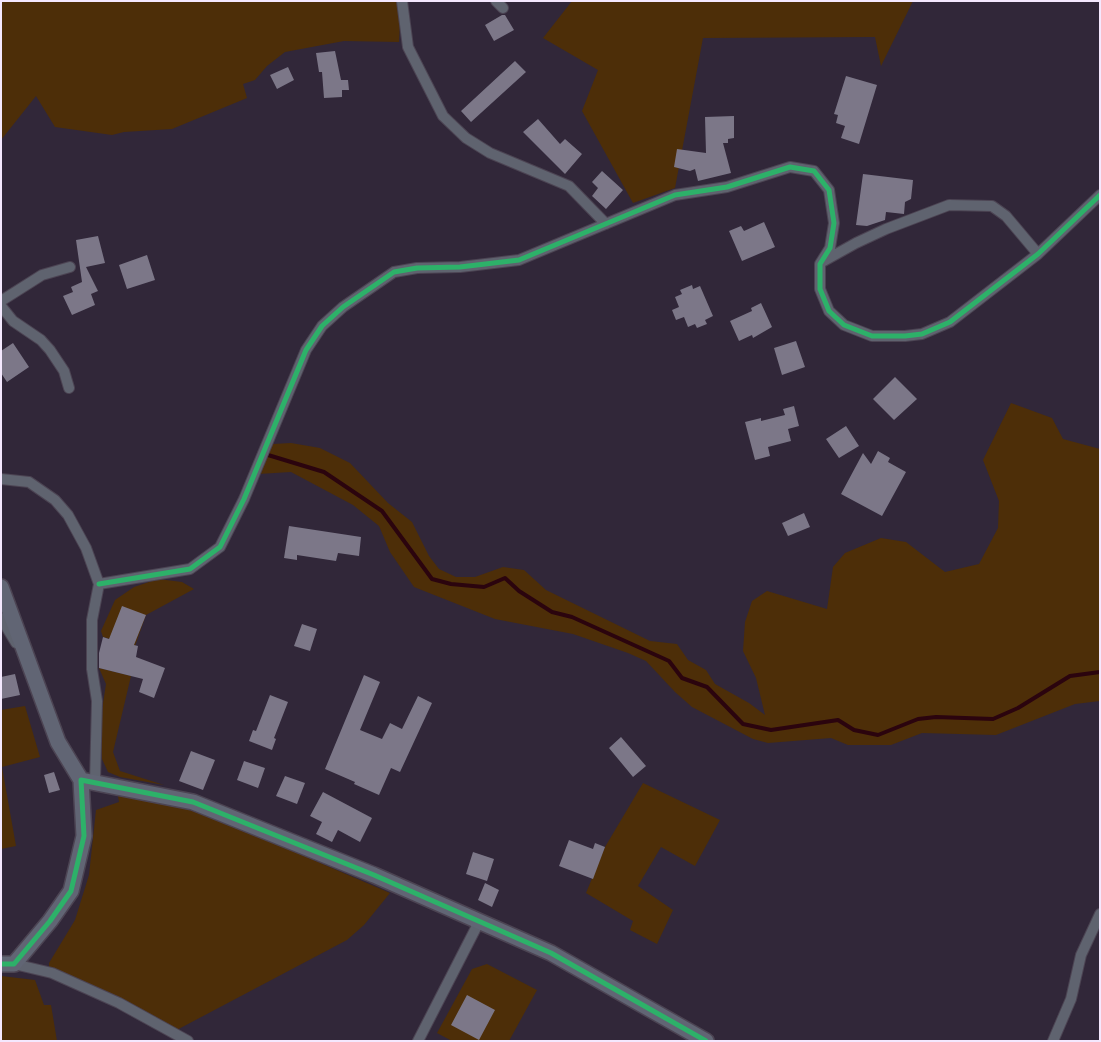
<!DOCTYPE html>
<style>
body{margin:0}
#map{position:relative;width:1101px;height:1042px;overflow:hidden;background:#312739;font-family:Helvetica,sans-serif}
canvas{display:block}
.frame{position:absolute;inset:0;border:2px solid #f4e8fe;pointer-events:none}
</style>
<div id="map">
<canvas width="1101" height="1042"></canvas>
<div class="frame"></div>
</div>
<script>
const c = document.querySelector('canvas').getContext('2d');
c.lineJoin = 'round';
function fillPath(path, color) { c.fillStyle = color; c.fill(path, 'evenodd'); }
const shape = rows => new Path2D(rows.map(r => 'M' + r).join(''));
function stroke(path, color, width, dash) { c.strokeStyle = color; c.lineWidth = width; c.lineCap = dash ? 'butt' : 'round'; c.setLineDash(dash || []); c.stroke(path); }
fillPath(shape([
 [1,1,401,1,399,42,344,41,285,52,267,66,255,80,243,84,247,98,172,129,124,132,112,135,55,127,36,96,1,140],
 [572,1,913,1,881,66,875,37,703,38,675,188,633,203,582,111,598,70,543,38],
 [1011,403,1052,418,1063,439,1100,449,1100,701,1075,704,996,735,922,733,891,745,848,745,831,738,768,743,753,739,692,707,675,692,646,661,628,653,573,634,495,619,414,587,390,552,379,526,353,505,291,472,258,474,273,444,291,443,320,448,350,463,388,503,412,522,429,556,439,569,456,577,475,577,503,567,524,570,546,590,650,641,677,644,688,660,706,670,715,684,749,703,765,715,756,678,743,651,745,622,752,601,767,591,827,609,833,567,845,553,881,538,906,542,945,572,979,564,998,528,999,501,983,460],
 [158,579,182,582,194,589,146,615,135,646,103,637,101,631,115,600,134,587],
 [99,668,131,676,113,752,120,771,164,785,120,777,108,772,102,759,100,723,106,684],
 [25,706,40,757,2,767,16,846,1,849,1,710],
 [643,783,720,820,695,866,661,847,638,886,673,910,657,944,630,930,633,921,586,893,605,847],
 [118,796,139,797,174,805,218,819,390,893,364,925,347,940,171,1033,49,975,49,963,75,920,89,875,96,810,119,802],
 [487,964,537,990,509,1041,452,1041,437,1033,472,969],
 [1,976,35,980,44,1005,51,1005,57,1041,1,1041]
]), '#4d2e08');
stroke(shape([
 [268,455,324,472,382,511,432,579,451,584,484,587,505,578,519,591,552,612,572,617,669,661,682,678,707,687,743,724,771,730,838,720,854,730,878,735,918,719,936,717,993,719,1018,708,1070,676,1100,672]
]), '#2b040e', 4);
fillPath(shape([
 [502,15,505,15,514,30,494,41,485,25],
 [335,51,341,80,348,80,349,90,342,90,342,97,324,98,322,72,319,72,316,53],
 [515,61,526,72,471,122,461,111],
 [288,67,294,80,277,89,270,75],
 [846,76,877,85,859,144,841,138,845,126,836,123,838,115,834,114],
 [734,116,734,138,728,139,728,143,723,143,731,173,698,181,695,169,690,171,674,167,677,149,706,153,705,117],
 [538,119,560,144,565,139,582,154,565,174,523,132],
 [602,171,623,190,606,209,592,196,598,188,592,182],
 [863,174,913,180,911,199,905,202,904,214,886,212,885,220,867,226,856,225],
 [764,222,775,247,742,261,729,231,741,226,744,231],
 [98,236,105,263,86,267,98,291,91,294,95,305,72,315,63,296,73,292,71,287,82,282,76,240],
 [147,255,155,280,127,289,119,265],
 [692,285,693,289,700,286,713,316,705,320,707,324,697,328,695,324,688,327,684,317,676,320,672,310,679,307,675,297,682,294,680,290],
 [761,303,772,327,753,338,752,335,739,341,730,321,752,311,751,308],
 [796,341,805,367,782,375,774,348],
 [13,343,29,367,7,382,1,373,1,351],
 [895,377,917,399,894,420,873,399],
 [794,406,799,426,788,429,791,441,768,447,770,456,755,460,745,422,761,418,761,421,785,415,783,409],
 [846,426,859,446,839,458,826,439],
 [878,451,890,458,888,462,906,472,882,516,841,494,863,453,871,464],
 [804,513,810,527,788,536,782,523],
 [289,526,361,537,359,556,338,553,336,561,297,555,297,560,284,558],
 [122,606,146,615,134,645,138,646,136,657,165,668,154,698,139,692,143,679,99,668,99,653,103,637,109,639],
 [302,624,317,629,310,651,294,646],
 [15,674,20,695,1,699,1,677],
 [364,675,380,682,360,730,382,739,390,723,402,729,418,696,432,703,400,772,391,768,379,795,354,784,355,782,325,769],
 [270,695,288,702,274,738,276,739,272,750,249,741,253,730,256,731],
 [621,737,646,766,633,777,609,748],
 [191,751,215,760,203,790,179,781],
 [244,761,265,768,258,788,237,780],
 [54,772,60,790,49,793,44,775],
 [285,776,305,783,297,804,276,796],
 [323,792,372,818,360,842,338,830,332,842,316,834,322,822,310,816],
 [569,840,593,849,595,843,605,847,593,879,559,866],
 [473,852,494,859,487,881,466,874],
 [485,883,499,890,492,907,478,900],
 [467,995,495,1010,479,1040,451,1025]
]), '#7c7788');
const street = shape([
 [402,1,408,47,443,116,466,138,490,153,569,186,606,224],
 [496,1,503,8],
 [822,262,856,243,886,229,949,205,992,206,1006,216,1038,254],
 [1,301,42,275,70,267],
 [1,306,13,321,41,340,50,350,64,371,69,388],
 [1,479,29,482,55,500,68,515,86,548,99,584,92,620,92,669,97,701,95,782],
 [99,584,190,569,220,547,244,499,306,350,322,326,343,307,394,272,417,268,460,267,519,260,675,195,727,187,790,167,814,171,829,190,834,223,830,248,820,264,820,289,829,311,844,325,872,336,905,336,922,334,950,322,1038,254,1100,195],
 [1,618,16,643],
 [14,964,52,973,119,1003,188,1041],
 [418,1041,480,920],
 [1053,1041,1071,999,1081,955,1100,914]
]);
const secondary = shape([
 [1,587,58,742,81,780],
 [1,964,14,964,50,921,71,891,84,836,81,780,193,802,374,875,551,953,706,1041]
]);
stroke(street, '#4c4453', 12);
stroke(secondary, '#4c4453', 18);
stroke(street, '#5f636f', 10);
stroke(secondary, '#616574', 15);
stroke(shape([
 [99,584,190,569,220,547,244,499,306,350,322,326,343,307,394,272,417,268,460,267,519,260,675,195,727,187,790,167,814,171,829,190,834,223,830,248,820,264,820,289,829,311,844,325,872,336,905,336,922,334,950,322,1038,254,1100,195],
 [1,964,14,964,50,921,71,891,84,836,81,780,193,802,374,875,551,953,706,1041]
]), '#2db169', 5);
</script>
